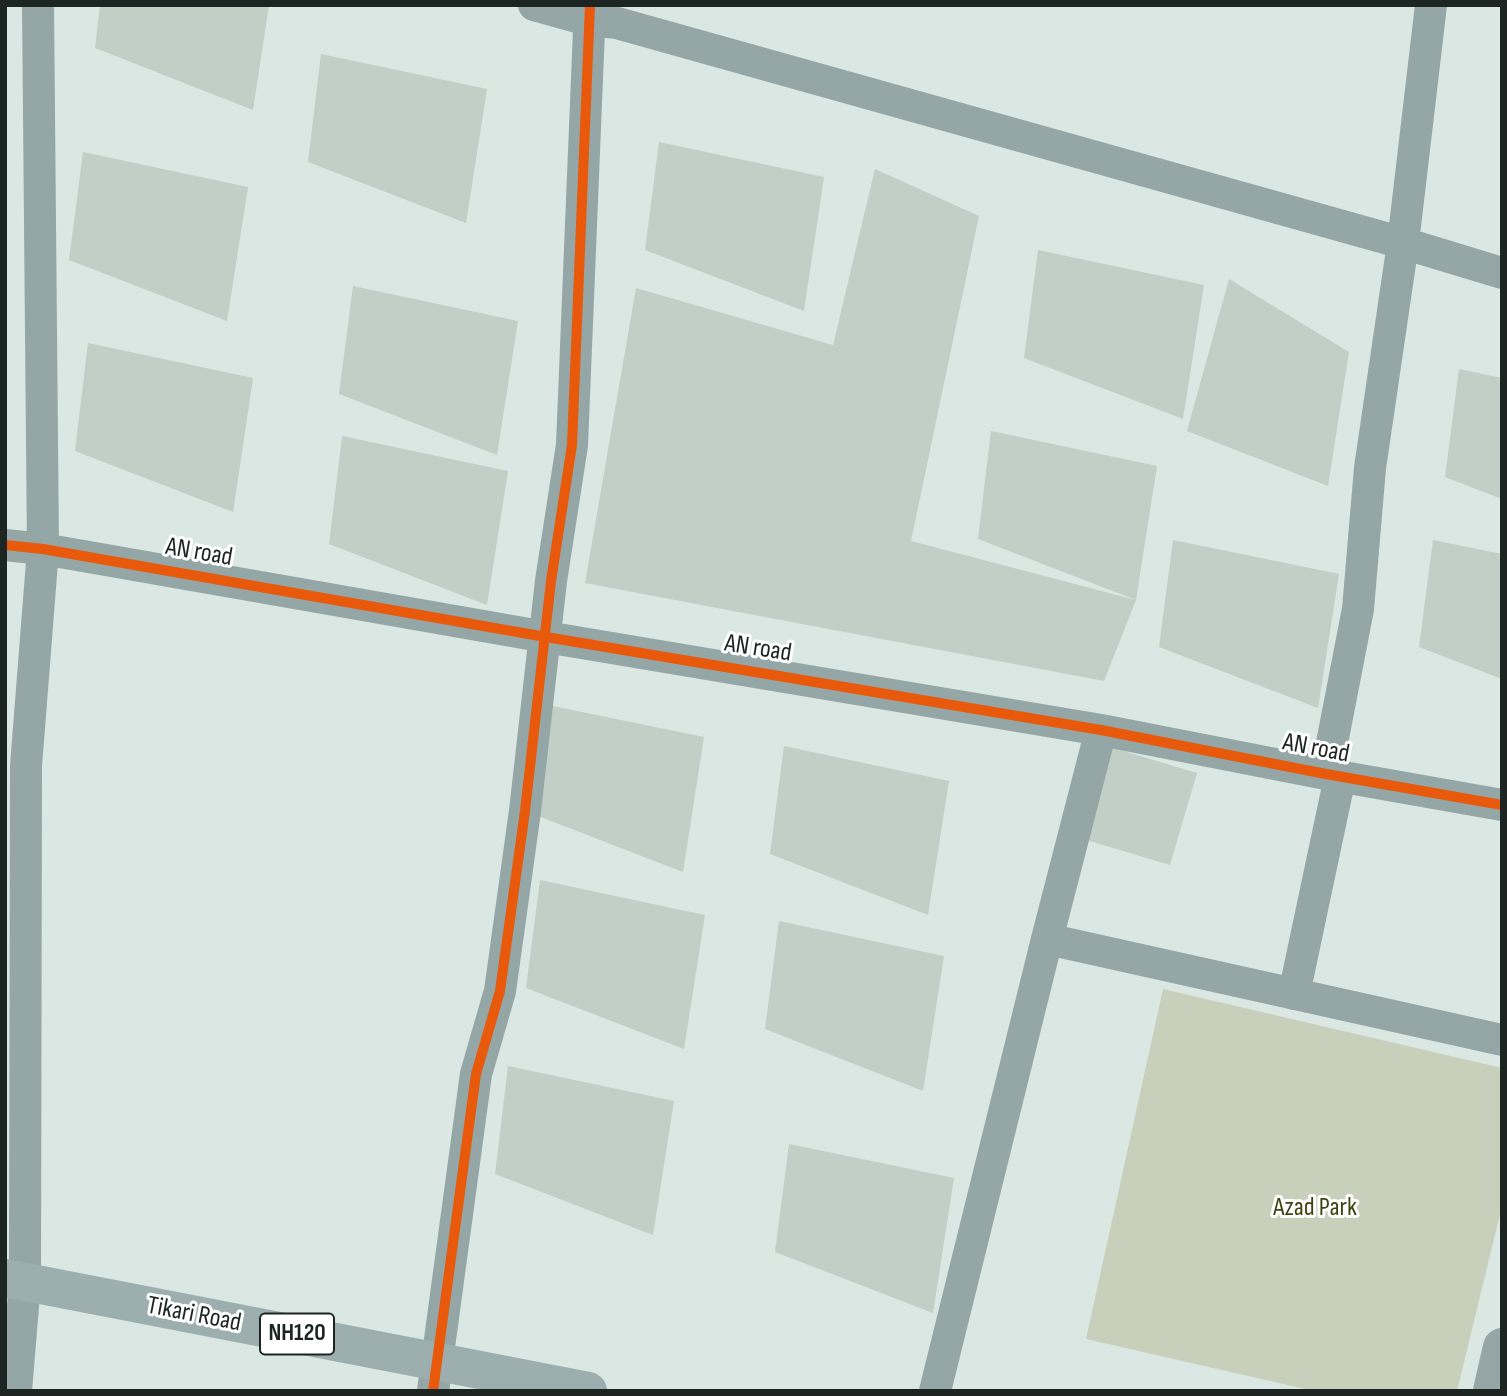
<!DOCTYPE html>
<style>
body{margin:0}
#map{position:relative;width:1507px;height:1396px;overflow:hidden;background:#dae7e3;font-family:"Sofia Sans Condensed",sans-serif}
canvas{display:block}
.frame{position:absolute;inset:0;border:7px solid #1d2522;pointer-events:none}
</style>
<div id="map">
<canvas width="1507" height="1396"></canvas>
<div class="frame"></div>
</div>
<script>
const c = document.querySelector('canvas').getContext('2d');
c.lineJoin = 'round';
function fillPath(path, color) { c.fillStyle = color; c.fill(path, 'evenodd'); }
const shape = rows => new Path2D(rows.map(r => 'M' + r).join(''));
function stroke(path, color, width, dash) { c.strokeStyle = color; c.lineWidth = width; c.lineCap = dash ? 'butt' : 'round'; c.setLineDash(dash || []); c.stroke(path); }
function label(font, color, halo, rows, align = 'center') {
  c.font = font + ' "Sofia Sans Condensed",sans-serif'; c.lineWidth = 6; c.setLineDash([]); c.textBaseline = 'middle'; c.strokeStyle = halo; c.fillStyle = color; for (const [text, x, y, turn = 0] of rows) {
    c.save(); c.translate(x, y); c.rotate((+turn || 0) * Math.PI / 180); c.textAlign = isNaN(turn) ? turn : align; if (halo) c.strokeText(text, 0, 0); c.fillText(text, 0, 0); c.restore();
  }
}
fillPath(shape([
 [1163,989,1502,1068,1502,1206,1457,1391,1314,1391,1086,1339]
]), '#c8d0bc');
fillPath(shape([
 [100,5,269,5,253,110,95,48],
 [321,54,487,89,466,223,308,162],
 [659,142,824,177,804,311,645,250],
 [83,152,248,187,227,321,69,260],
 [875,169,979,216,911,541,1136,600,978,539,991,431,1157,466,1136,600,1104,681,585,583,636,288,833,345],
 [1038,250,1204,285,1183,419,1024,358],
 [1229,279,1349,352,1328,486,1187,431],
 [353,286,518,321,497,455,339,394],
 [88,343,253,378,233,512,75,451],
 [1459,369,1502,378,1502,499,1445,477],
 [342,436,508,471,487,605,329,544],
 [1173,540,1339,574,1318,708,1159,647],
 [1433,540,1502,554,1502,679,1419,647],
 [538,703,704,737,683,872,525,811],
 [784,746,949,781,928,915,770,854],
 [1110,747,1197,773,1170,865,1083,839],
 [540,880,705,915,684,1049,526,988],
 [779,921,944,956,923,1091,765,1029],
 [508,1066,674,1101,653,1235,495,1174],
 [789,1144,954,1178,933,1313,775,1252]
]), '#c2cfc6');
stroke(shape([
 [534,5,588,20,617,23,1403,243,1502,273],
 [5,545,43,549,546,637,1101,730,1326,774,1502,805],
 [1326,774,1358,609,1370,468,1403,243,1431,5],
 [1047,939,1101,730],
 [1294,994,1340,777],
 [16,1391,25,1282,26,766,43,549,38,5],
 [433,1391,476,1074,500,991,525,811,551,581,572,445,590,5],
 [935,1391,1047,939,1502,1040]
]), '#94a6a6', 32);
stroke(shape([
 [1492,1391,1502,1347]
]), '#94a6a6', 38);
stroke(shape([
 [5,1278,588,1391]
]), '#9caeae', 38);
stroke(shape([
 [5,545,43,549,546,637,1101,730,1326,774,1502,805],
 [433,1391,476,1074,500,991,525,811,551,581,572,445,590,5]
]), '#e8590c', 10);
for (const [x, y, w] of [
 [297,1334,74]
]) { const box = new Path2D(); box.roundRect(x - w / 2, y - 20.5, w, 41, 5); c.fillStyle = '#fff'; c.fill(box); stroke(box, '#1d2522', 2); }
label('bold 24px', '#1d2522', null, [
 ["NH120",297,1334]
]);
label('26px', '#1d2522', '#fff', [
 ["AN road",199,553,10],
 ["AN road",758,649,9],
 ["AN road",1316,749,11],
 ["Tikari Road",194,1315,11]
]);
label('26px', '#3e4411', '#fff', [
 ["Azad Park",1315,1208]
]);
</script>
